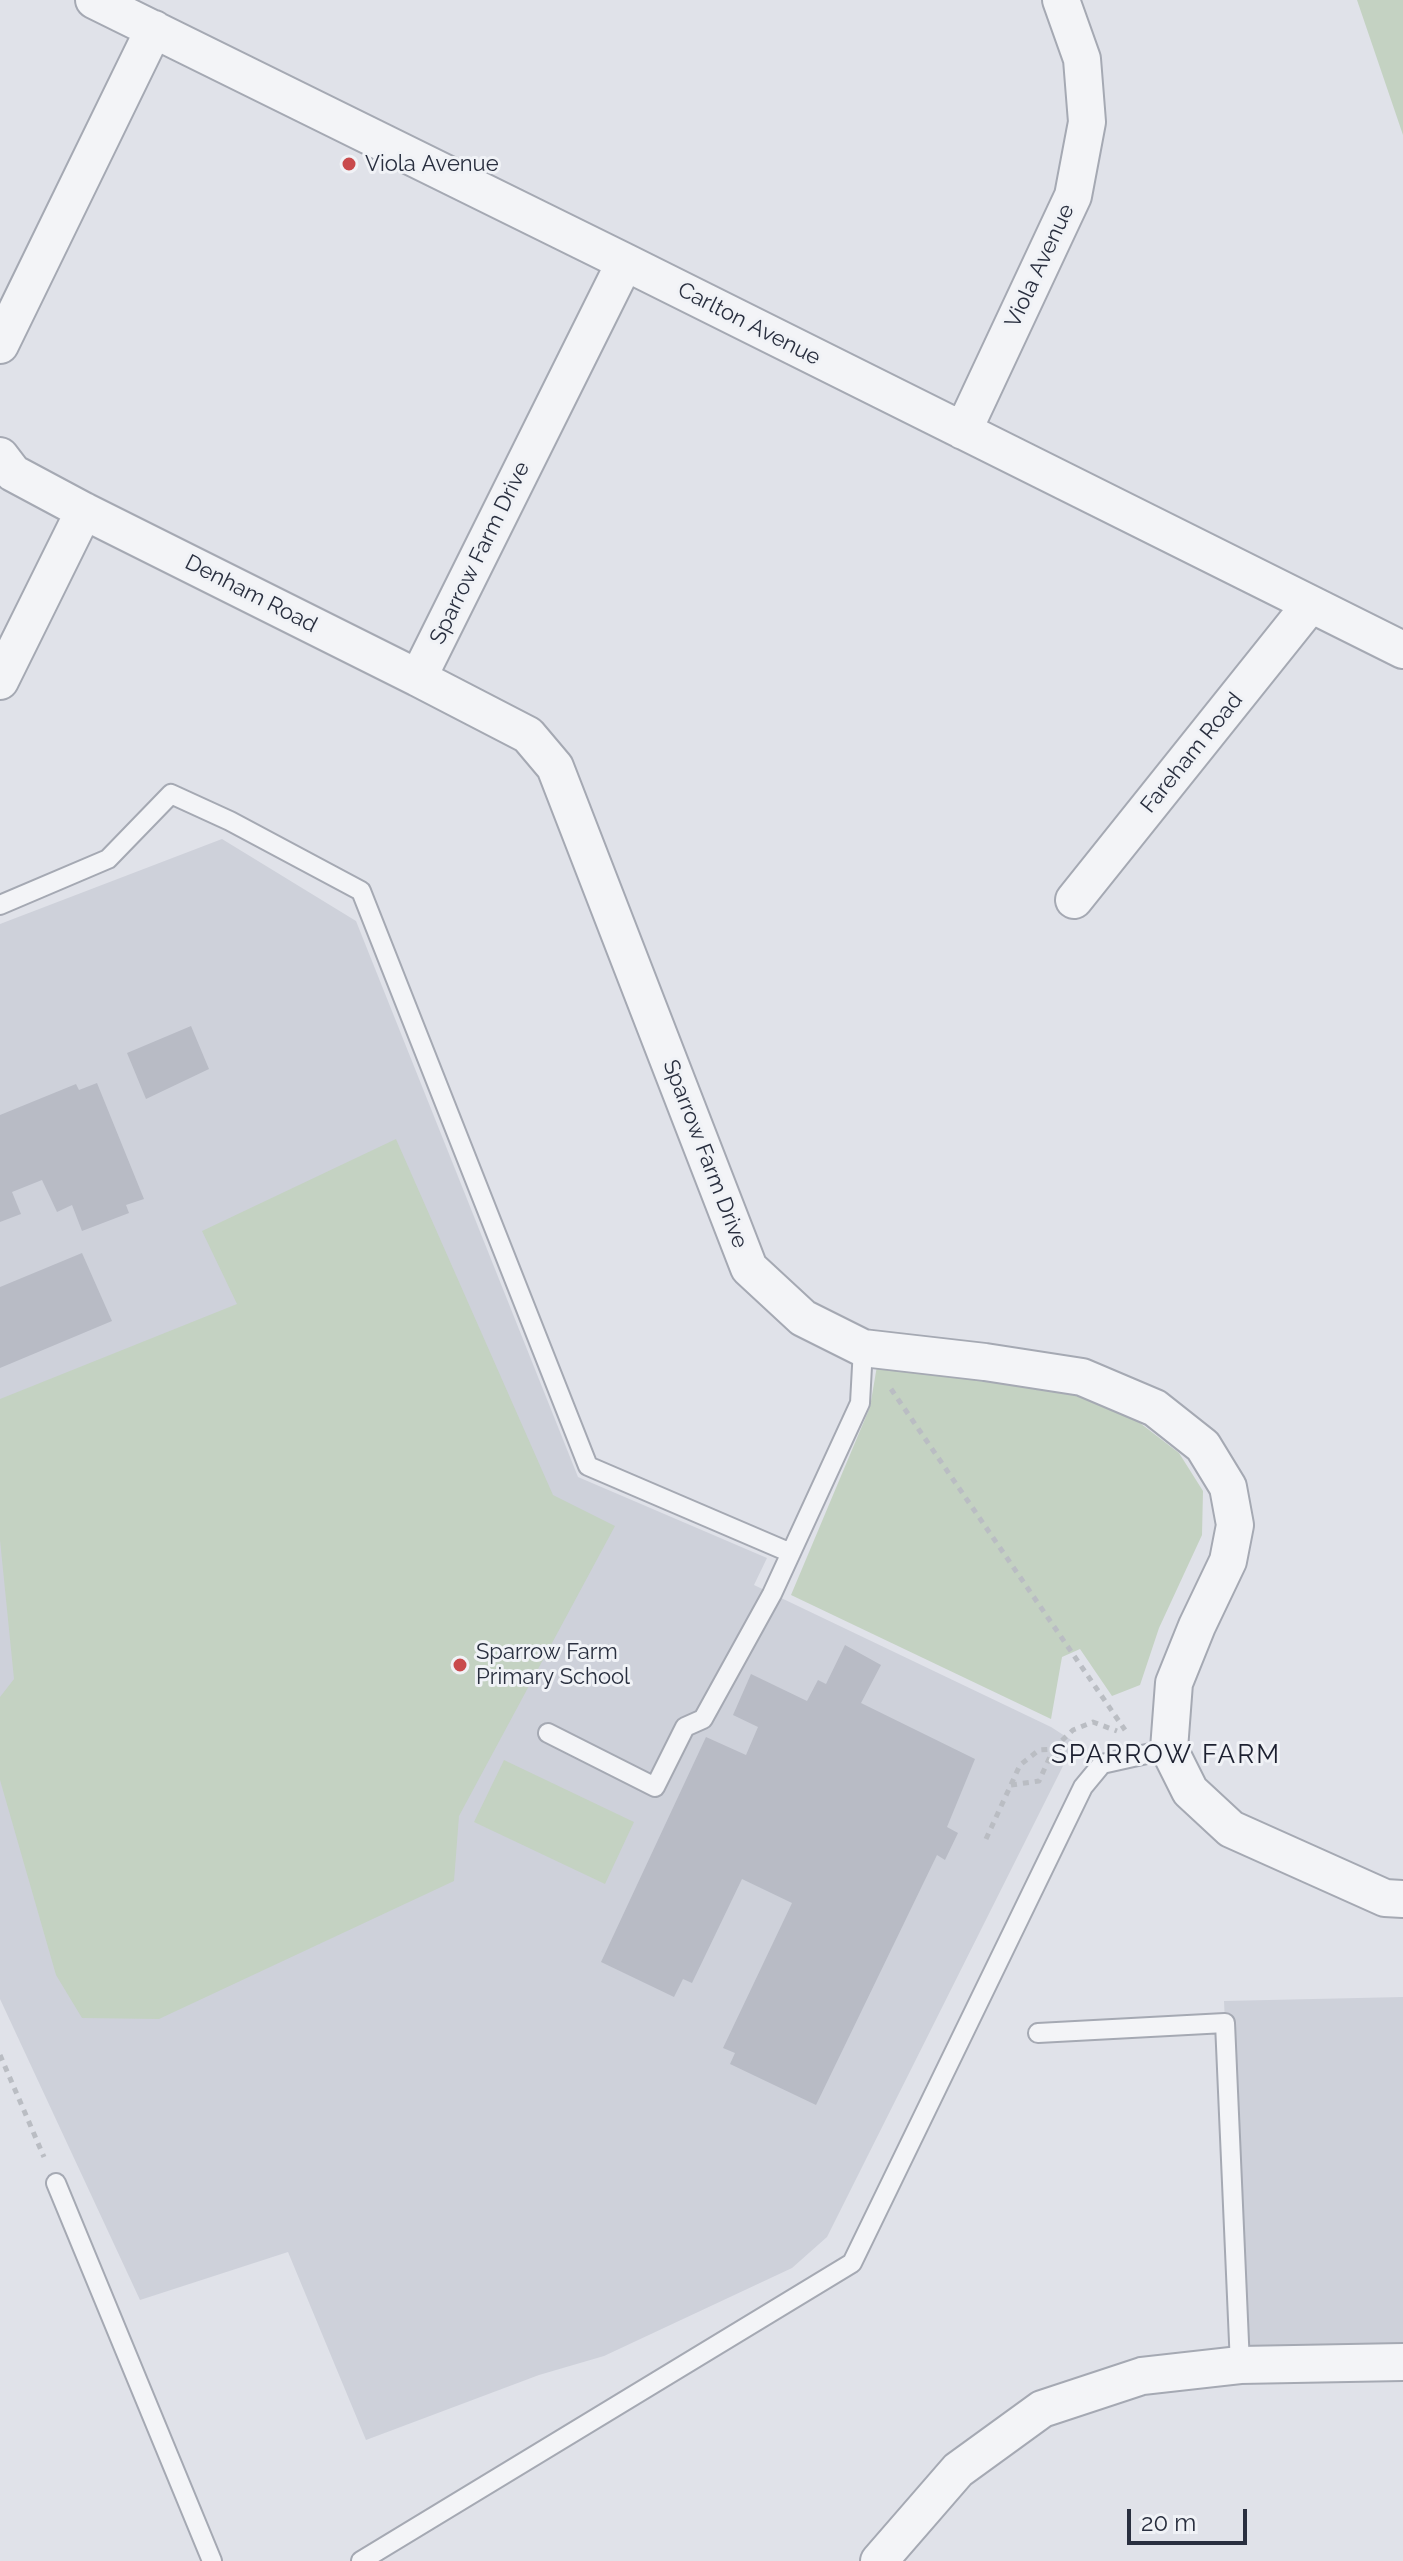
<!DOCTYPE html>
<style>
body{margin:0}
#map{position:relative;width:1403px;height:2561px;overflow:hidden;background:#e0e2e9;font-family:Raleway,sans-serif}
canvas{display:block}
.scale{position:absolute;left:1127px;top:2509px;width:120px;height:36px;box-sizing:border-box;border:4px solid #292f3f;border-top:0;padding-left:10px;font-size:24px;line-height:28px;white-space:nowrap;color:#292f3f;-webkit-text-stroke:6px #f0f2f6;paint-order:stroke}
</style>
<div id="map">
<canvas width="1403" height="2561"></canvas>
<div class="scale">20 m</div>
</div>
<script>
const c = document.querySelector('canvas').getContext('2d');
c.lineJoin = 'round';
function fillPath(path, color) { c.fillStyle = color; c.fill(path, 'evenodd'); }
const shape = rows => new Path2D(rows.map(r => 'M' + r).join(''));
function stroke(path, color, width, dash) { c.strokeStyle = color; c.lineWidth = width; c.lineCap = dash ? 'butt' : 'round'; c.setLineDash(dash || []); c.stroke(path); }
function label(font, color, halo, rows, align = 'center') {
  c.font = font + ' Raleway,sans-serif'; c.lineWidth = 6; c.setLineDash([]); c.textBaseline = 'middle'; c.strokeStyle = halo; c.fillStyle = color; for (const [text, x, y, turn = 0] of rows) {
    c.save(); c.translate(x, y); c.rotate((+turn || 0) * Math.PI / 180); c.textAlign = isNaN(turn) ? turn : align; if (halo) c.strokeText(text, 0, 0); c.fillText(text, 0, 0); c.restore();
  }
}
fillPath(shape([
 [222,839,356,921,578,1477,767,1558,754,1585,1051,1727,1079,1745,1069,1754,827,2237,792,2268,604,2356,539,2375,366,2440,288,2252,140,2300,0,1999,0,924],
 [1403,1997,1403,2362,1240,2365,1224,2001]
]), '#ced1da');
fillPath(shape([
 [1357,0,1403,0,1403,135],
 [396,1139,553,1495,615,1526,459,1816,454,1881,159,2019,82,2018,56,1975,0,1780,0,1697,14,1679,0,1540,0,1399,237,1304,202,1231],
 [878,1360,1047,1382,1127,1413,1179,1453,1203,1491,1202,1535,1159,1628,1140,1685,1112,1696,1080,1649,1062,1657,1051,1719,791,1595,870,1407],
 [504,1760,634,1822,605,1884,474,1822]
]), '#c4d2c2');
fillPath(shape([
 [191,1026,209,1069,146,1099,127,1053],
 [97,1083,144,1199,126,1205,129,1213,82,1231,72,1205,57,1212,42,1180,12,1192,21,1214,0,1222,0,1115,76,1084,79,1090],
 [82,1253,112,1321,0,1368,0,1287],
 [845,1645,881,1665,861,1703,975,1759,947,1827,958,1833,945,1860,937,1855,816,2105,730,2064,735,2053,723,2048,792,1903,742,1879,692,1983,683,1979,674,1997,601,1962,706,1737,746,1755,758,1727,733,1715,751,1674,807,1701,818,1680,826,1684]
]), '#b8bbc5');
const service = shape([
 [0,905,108,859,171,794,230,821,361,891,588,1466,791,1553],
 [548,1733,655,1787,685,1727,703,1719,772,1594,860,1403,863,1348],
 [1038,2033,1225,2023,1240,2365],
 [56,2183,212,2561],
 [361,2561,852,2263,1083,1787,1102,1764,1169,1749]
]);
const minor = shape([
 [94,0,625,262,1403,650],
 [625,262,418,678,528,735,555,767,749,1268,803,1318,863,1348,985,1362,1082,1377,1155,1408,1203,1446,1228,1487,1235,1525,1228,1561,1197,1626,1174,1683,1169,1749,1190,1791,1231,1829,1385,1898,1403,1899],
 [0,345,154,29],
 [963,431,1073,196,1087,122,1082,59,1061,0],
 [0,456,13,473,84,511,418,678],
 [0,681,84,511],
 [1074,900,1310,605],
 [879,2561,958,2470,1042,2409,1142,2376,1240,2365,1403,2362]
]);
stroke(service, '#a5a9b3', 22);
stroke(minor, '#a5a9b3', 40);
stroke(shape([
 [891,1389,1125,1730],
 [1011,1785,1039,1781,1053,1750],
 [986,1839,1020,1765,1039,1750,1053,1749,1073,1730,1093,1722,1117,1731],
 [0,2055,44,2157]
]), '#babdc3', 5, [6, 6]);
stroke(service, '#f3f4f7', 18);
stroke(minor, '#f3f4f7', 36);
for (const [x, y, r, color] of [
 [349,164,8,"#c94a4c"],
 [460,1665,8,"#c94a4c"]
]) { const dot = new Path2D(); dot.arc(x, y, r, 0, 2 * Math.PI); c.fillStyle = color; c.fill(dot); stroke(dot, '#f0f2f6', 3); }
label('22px', '#292f3f', '#f0f2f6', [
 ["Viola Avenue",365,164],
 ["Sparrow Farm",476,1652],
 ["Primary School",476,1677]
], 'left');
label('22px', '#292f3f', '#f0f2f6', [
 ["Viola Avenue",1040,266,-65],
 ["Carlton Avenue",749,324,27],
 ["Sparrow Farm Drive",480,553,-64],
 ["Denham Road",251,594,27],
 ["Fareham Road",1192,753,-51],
 ["Sparrow Farm Drive",705,1154,69]
]);
c.letterSpacing = '2px';
label('26px', '#1c2030', '#f0f2f6', [
 ["SPARROW FARM",1166,1755]
]);
c.letterSpacing = '0px';
</script>
